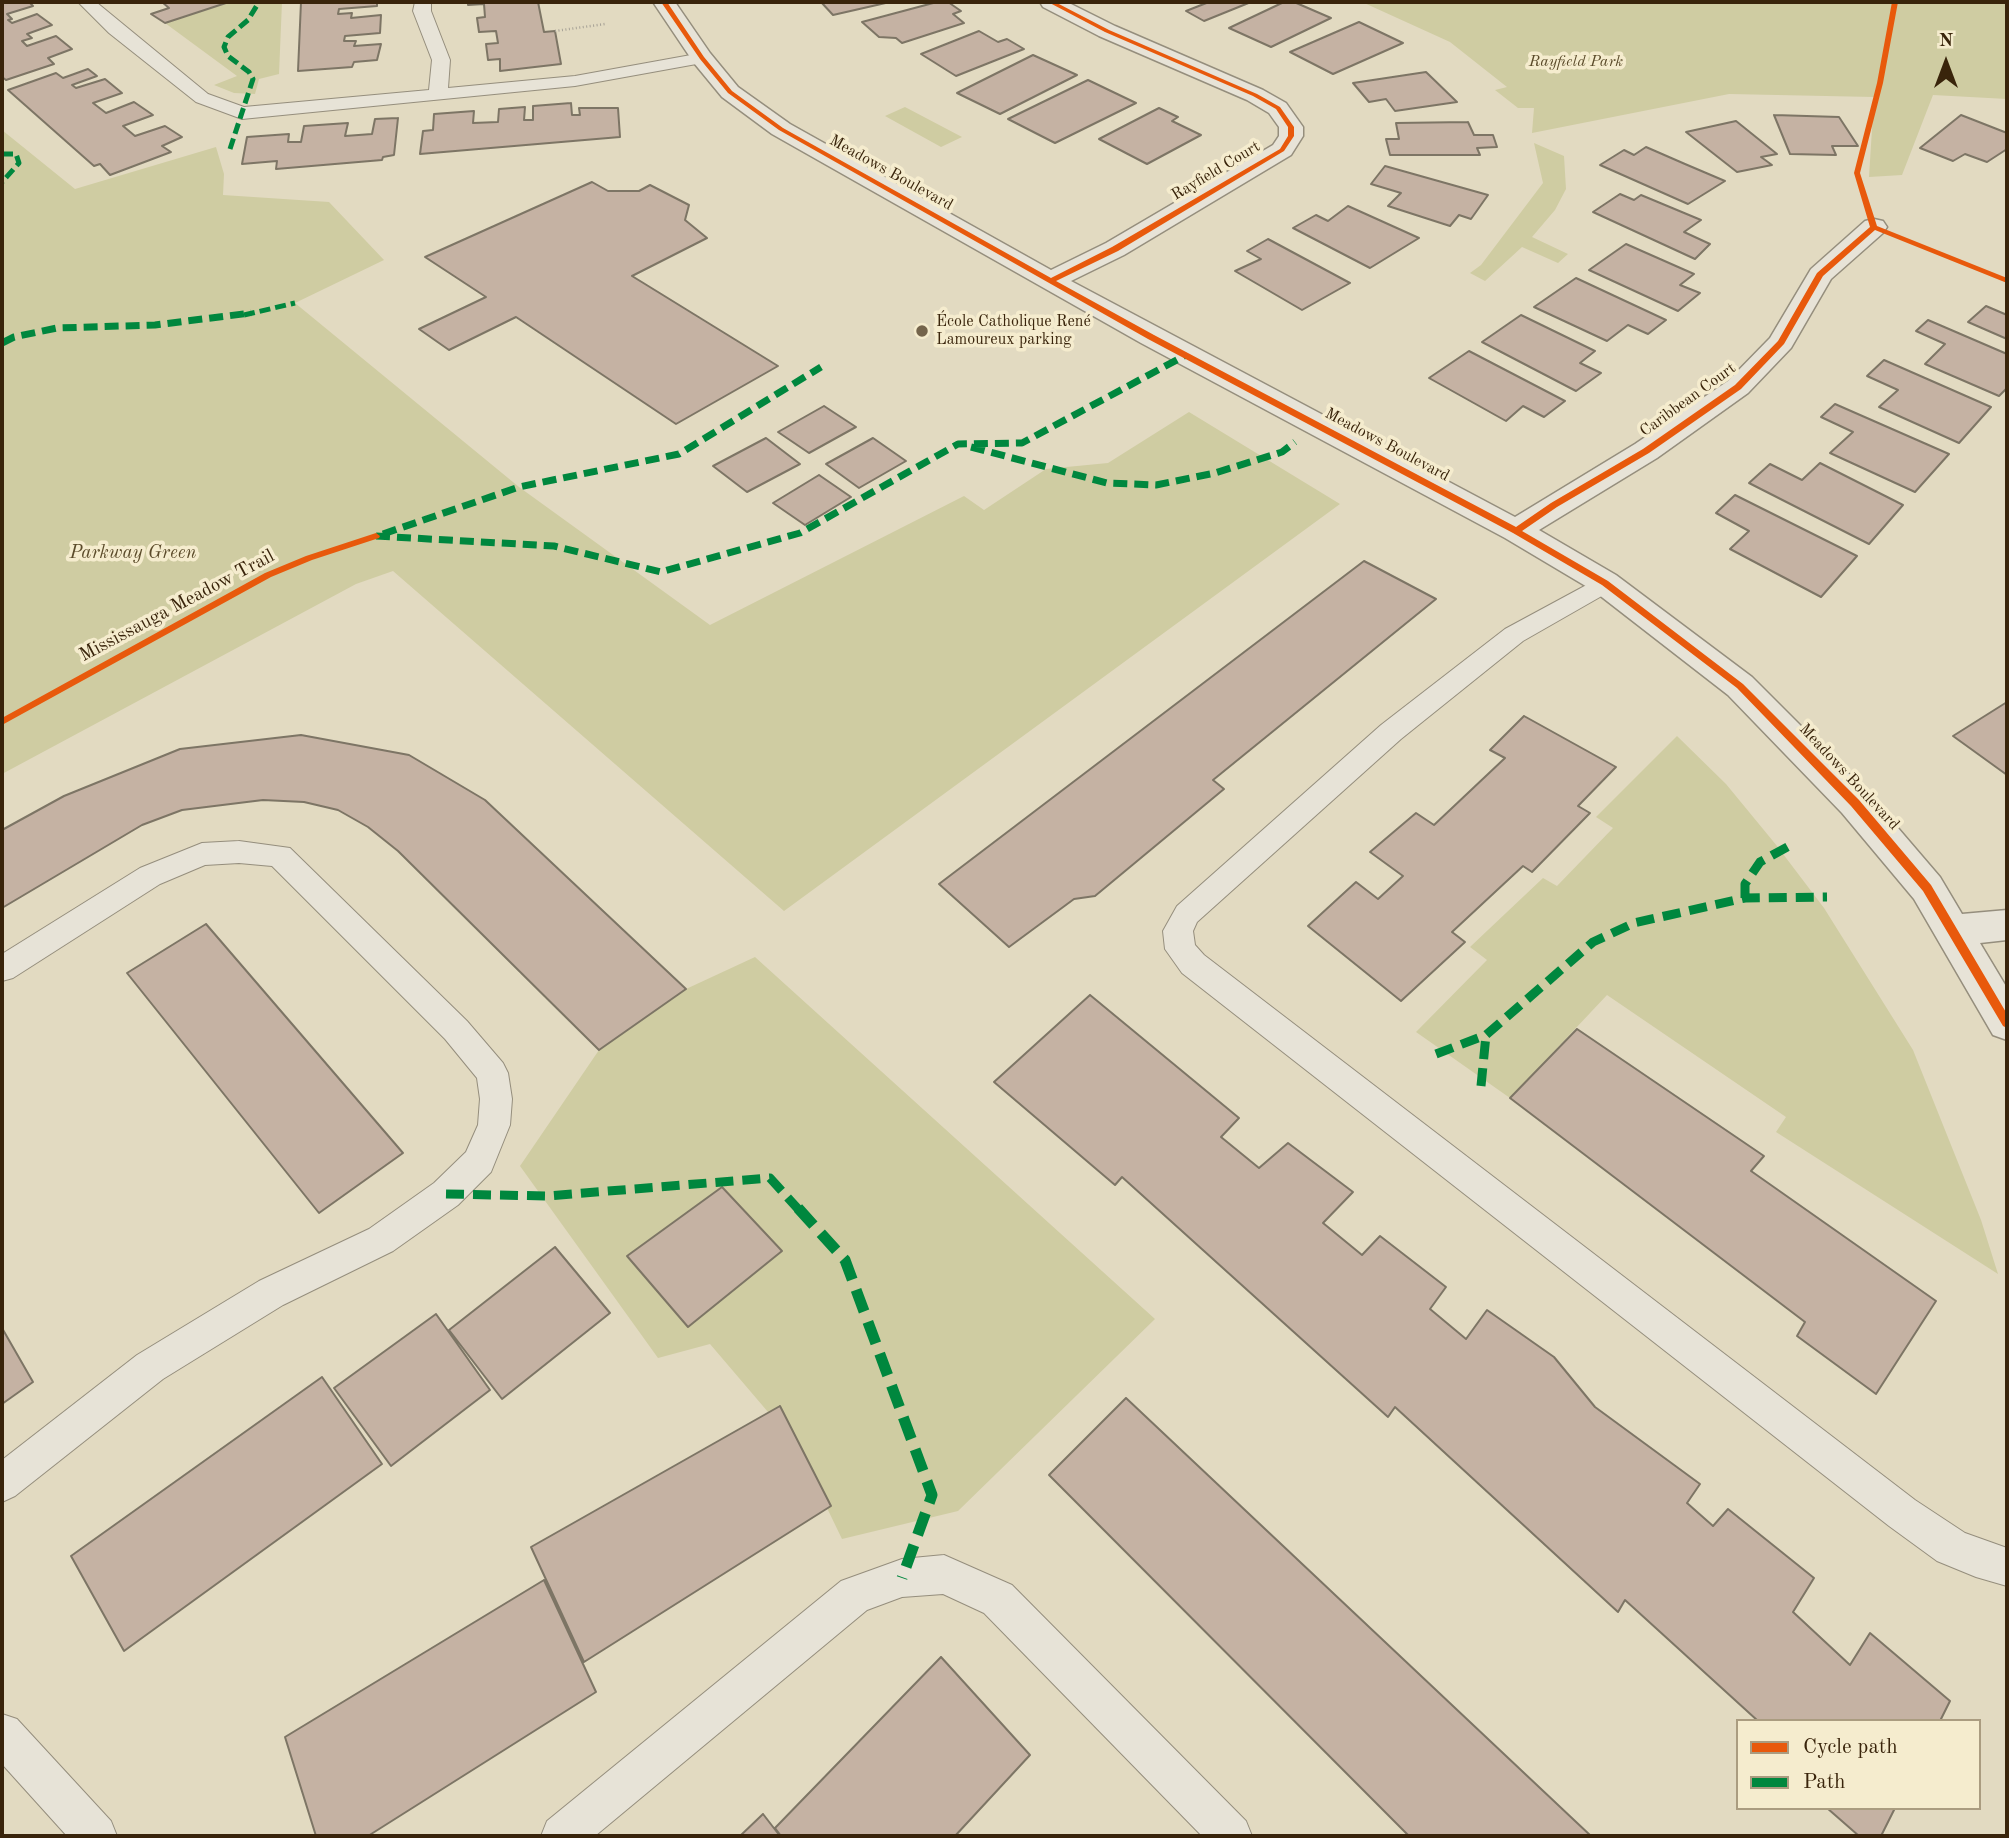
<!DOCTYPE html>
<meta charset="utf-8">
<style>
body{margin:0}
#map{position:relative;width:2009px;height:1838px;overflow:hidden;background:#e2dac1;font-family:"Old Standard TT",serif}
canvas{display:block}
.frame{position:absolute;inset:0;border:4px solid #39240b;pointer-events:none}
.legend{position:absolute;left:1736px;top:1719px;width:245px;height:91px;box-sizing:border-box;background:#f5ecce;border:2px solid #aa9c80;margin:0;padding:9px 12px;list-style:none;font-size:21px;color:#39240b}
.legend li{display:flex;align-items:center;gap:14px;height:35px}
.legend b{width:35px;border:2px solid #aa9c80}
.north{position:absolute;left:1911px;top:28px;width:70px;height:70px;-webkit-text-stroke:5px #f5ecce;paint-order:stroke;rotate:0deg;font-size:19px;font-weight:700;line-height:28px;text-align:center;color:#39240b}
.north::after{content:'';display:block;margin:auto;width:24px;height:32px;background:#39240b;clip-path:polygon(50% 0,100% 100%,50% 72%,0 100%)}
</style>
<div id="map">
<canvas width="2009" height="1838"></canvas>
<div class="frame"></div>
<ul class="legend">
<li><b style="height:9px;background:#e8590c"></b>Cycle path</li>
<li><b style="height:9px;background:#00873e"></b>Path</li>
</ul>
<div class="north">N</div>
</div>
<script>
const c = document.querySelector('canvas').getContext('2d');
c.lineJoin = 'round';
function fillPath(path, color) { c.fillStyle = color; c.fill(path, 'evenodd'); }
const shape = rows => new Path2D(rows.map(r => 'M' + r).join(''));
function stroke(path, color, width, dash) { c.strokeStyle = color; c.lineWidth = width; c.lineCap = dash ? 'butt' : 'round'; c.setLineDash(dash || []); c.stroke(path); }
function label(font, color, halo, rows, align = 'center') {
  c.font = font + ' "Old Standard TT",serif'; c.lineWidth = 7; c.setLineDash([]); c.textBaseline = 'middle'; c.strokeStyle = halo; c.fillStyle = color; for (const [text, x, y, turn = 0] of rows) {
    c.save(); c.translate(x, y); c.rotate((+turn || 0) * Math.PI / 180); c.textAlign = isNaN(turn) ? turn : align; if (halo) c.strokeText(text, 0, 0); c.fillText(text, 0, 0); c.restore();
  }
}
fillPath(shape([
 [228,2,282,2,279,74,259,79,255,94,234,93,214,85,237,76,165,23],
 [1362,2,2007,2,2007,99,1933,95,1902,175,1869,177,1874,97,1729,94,1532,133,1534,108,1518,108,1495,90,1507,87,1450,42],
 [905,107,962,137,941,147,885,116],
 [2,130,75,189,216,147,224,174,223,195,329,202,384,260,295,303,519,487,710,625,964,496,984,510,1046,469,1108,463,1189,412,1340,504,784,911,393,571,356,584,2,774],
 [1534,143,1564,156,1566,189,1555,210,1532,237,1568,254,1558,263,1522,247,1485,281,1470,273,1481,265,1543,183],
 [1677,736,1726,784,1777,846,1824,908,1913,1050,1981,1220,1998,1274,1776,1132,1786,1117,1607,995,1510,1098,1416,1032,1487,960,1470,947,1543,878,1557,886,1613,828,1596,817],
 [755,957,1155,1319,958,1511,842,1539,797,1446,710,1344,658,1358,520,1166,599,1050,686,989]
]), '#cfcca2');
const building = shape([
 [2,2,29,2,33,6,7,14,12,19,8,20,12,23,37,14,52,25,27,34,32,38,22,41,27,46,56,36,72,49,48,58,54,64,6,80,2,77,2,2],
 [162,2,229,2,165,23,151,14,169,8,162,2],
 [301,2,377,2,377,6,339,9,338,14,352,13,351,18,381,15,380,33,345,36,344,41,356,41,354,46,381,44,377,60,354,62,352,67,298,71,301,2],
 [468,2,538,2,544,32,555,31,561,64,500,71,500,59,488,60,486,44,498,43,496,31,479,32,477,18,485,17,484,4,468,5,468,2],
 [821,2,890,2,833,15,821,2],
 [937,2,948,2,961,11,953,14,964,23,902,43,896,38,879,37,862,22,937,2],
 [1209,2,1251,2,1204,21,1186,11,1209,2],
 [1284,2,1294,2,1331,18,1271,47,1229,28,1284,2],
 [1359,22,1403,43,1333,74,1290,52,1359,22],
 [979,31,998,42,1007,39,1024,49,956,76,921,54,979,31],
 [1033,55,1077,75,1000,114,957,93,1033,55],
 [88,69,97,76,72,85,76,88,105,79,122,93,93,103,106,113,134,102,153,115,123,126,135,136,165,126,182,137,162,146,171,152,110,175,100,164,94,166,8,90,56,73,63,78,88,69],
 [1426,72,1457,102,1395,111,1386,99,1369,102,1353,83,1426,72],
 [1088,80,1136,103,1055,143,1008,119,1088,80],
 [571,103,572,115,580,115,579,108,618,108,620,137,420,154,423,131,433,130,434,114,474,111,473,123,498,122,499,109,525,107,524,120,533,120,533,106,571,103],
 [1159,108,1178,117,1172,121,1201,135,1147,164,1099,139,1159,108],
 [1774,115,1839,117,1858,146,1832,146,1836,155,1790,154,1774,115],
 [1961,115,2007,133,2007,149,1987,162,1965,154,1953,161,1920,148,1961,115],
 [398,118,394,155,383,157,382,160,276,169,277,161,242,164,247,137,289,134,288,142,301,142,304,126,348,123,345,136,372,134,375,119,398,118],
 [1736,121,1777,154,1761,157,1772,165,1737,172,1686,132,1736,121],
 [1468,122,1474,135,1493,135,1497,147,1477,148,1480,155,1390,155,1386,139,1399,139,1396,123,1468,122],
 [1646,147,1685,164,1725,181,1688,204,1600,165,1624,150,1634,155,1646,147],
 [1385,166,1488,195,1471,219,1459,215,1450,226,1388,206,1401,193,1371,184,1385,166],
 [592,182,608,191,639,191,650,185,689,205,685,220,707,238,632,276,778,366,676,424,516,317,449,350,419,329,486,297,425,257,592,182],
 [1620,194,1634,200,1641,195,1701,220,1684,232,1710,244,1695,259,1593,212,1620,194],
 [1348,206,1419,238,1370,268,1293,228,1316,215,1328,221,1348,206],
 [1268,239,1350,283,1302,310,1235,271,1261,259,1247,251,1268,239],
 [1626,244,1694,274,1680,285,1700,293,1678,311,1589,270,1626,244],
 [1576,278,1666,320,1648,334,1628,325,1607,341,1534,307,1576,278],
 [1986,306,2007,315,2007,339,1968,322,1986,306],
 [1521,315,1595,351,1580,363,1601,373,1576,391,1482,342,1521,315],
 [1928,320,2007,354,2007,388,1999,396,1925,364,1945,344,1916,331,1928,320],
 [1469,351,1565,401,1544,417,1523,406,1506,421,1429,378,1469,351],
 [1884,360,1991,407,1959,443,1879,407,1898,390,1867,376,1884,360],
 [1835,404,1949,454,1915,492,1830,453,1853,432,1821,417,1835,404],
 [824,406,856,427,809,453,778,432,824,406],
 [766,438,800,464,747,492,713,466,766,438],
 [873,438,906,461,859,488,826,464,873,438],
 [1820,463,1903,505,1869,544,1749,483,1770,464,1802,480,1820,463],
 [819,475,851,497,805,525,773,503,819,475],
 [1735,495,1857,556,1821,597,1730,549,1749,531,1716,513,1735,495],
 [1364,561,1436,599,1213,780,1224,789,1095,896,1074,899,1009,947,939,884,1364,561],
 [2007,702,2007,775,1953,736,2007,702],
 [1524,716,1616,767,1578,806,1590,813,1532,872,1523,866,1452,932,1465,942,1401,1001,1308,926,1356,882,1378,899,1403,876,1370,852,1416,813,1434,825,1505,758,1490,750,1524,716],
 [301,735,409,755,485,800,686,989,599,1050,398,851,368,827,338,810,304,802,263,800,182,810,142,825,2,908,2,830,64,796,180,749,301,735],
 [206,924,403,1153,319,1213,127,973,206,924],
 [1090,995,1239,1118,1221,1137,1259,1168,1288,1143,1353,1192,1323,1223,1362,1255,1380,1236,1446,1287,1430,1309,1466,1339,1487,1310,1554,1357,1595,1407,1700,1484,1687,1503,1713,1526,1728,1509,1814,1578,1793,1612,1850,1665,1870,1633,1950,1701,1940,1721,1758,1721,1625,1600,1618,1612,1395,1407,1388,1417,1122,1177,1115,1185,994,1082,1090,995],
 [1577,1029,1764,1156,1751,1171,1936,1301,1876,1394,1797,1336,1805,1322,1510,1098,1577,1029],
 [722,1187,782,1251,688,1327,627,1256,722,1187],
 [555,1247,610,1313,502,1399,449,1330,555,1247],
 [436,1314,490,1390,391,1466,334,1388,436,1314],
 [2,1328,33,1382,2,1404,2,1328],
 [322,1377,382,1464,124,1651,71,1556,322,1377],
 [1126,1398,1591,1836,1409,1836,1049,1475,1126,1398],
 [780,1406,831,1506,584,1662,531,1547,780,1406],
 [544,1580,596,1692,368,1836,316,1836,285,1737,544,1580],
 [941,1657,1030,1755,955,1836,781,1836,775,1828,941,1657],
 [1827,1808,1895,1808,1881,1836,1859,1836,1827,1808],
 [763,1814,780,1836,740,1836,763,1814]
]);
fillPath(building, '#c5b2a3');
stroke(building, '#7d7565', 2);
const service = shape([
 [78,2,96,2,208,94,244,107,429,90,432,60,413,11,415,2,431,2,431,11,450,60,448,88,575,76,702,53,711,58,702,63,575,86,242,119,196,102,109,33,78,2],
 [1605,575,1614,577,1618,583,1614,589,1523,641,1401,739,1197,922,1193,931,1195,945,1204,955,1915,1500,1965,1533,2007,1548,2007,1586,1976,1577,1937,1561,1889,1526,1182,973,1165,949,1163,931,1177,906,1381,725,1505,629,1605,575],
 [239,841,290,848,467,1021,503,1063,508,1073,512,1099,510,1125,491,1172,458,1205,393,1251,283,1305,163,1379,15,1496,2,1502,2,1460,137,1355,259,1281,369,1229,434,1183,466,1152,478,1125,480,1099,477,1078,445,1039,272,866,239,863,205,865,160,884,13,978,2,981,2,954,140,868,202,843,239,841],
 [944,1555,1012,1585,1246,1821,1252,1836,1202,1836,984,1613,943,1594,902,1597,867,1610,595,1836,541,1836,547,1821,841,1581,902,1559,944,1555],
 [2,1714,17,1719,111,1821,117,1836,67,1836,2,1764,2,1714]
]);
const minor = shape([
 [653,2,675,2,710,53,738,87,790,124,1051,270,1106,243,1273,145,1279,136,1279,127,1269,113,1247,100,1099,36,1043,7,1040,2,1067,2,1115,26,1263,90,1286,103,1303,127,1303,136,1291,155,1124,255,1071,281,1515,517,1635,444,1728,381,1770,338,1811,269,1865,221,1874,219,1883,221,1887,227,1883,233,1831,279,1791,348,1748,393,1657,458,1539,530,1616,575,1752,677,1868,793,1940,877,1962,914,2007,910,2007,940,1980,943,2007,988,2007,1040,1993,1035,1914,899,1842,813,1728,695,1594,591,1505,538,1141,343,772,134,722,97,694,63,653,2]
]);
stroke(service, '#958e7d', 2);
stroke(minor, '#958e7d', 3);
stroke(shape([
 [539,3,550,2],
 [555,31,605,24]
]), '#a6a196', 2.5, [1, 2.5]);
fillPath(service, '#e7e3d7');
fillPath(minor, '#e7e3d7');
stroke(shape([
 [230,149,253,79,249,72,228,56,224,47,228,37,248,20,259,2],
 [2,154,16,154,19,163,2,182],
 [244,315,295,303]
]), '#00873e', 5, [11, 5]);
stroke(shape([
 [2,343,14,337,57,328,155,325,251,313],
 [971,447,1107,483,1156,485,1215,473,1282,452,1295,442],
 [383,534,519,487,679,454,821,367],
 [376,536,554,546,661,572,800,533,958,444,1022,443,1186,355]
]), '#00873e', 7, [14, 7]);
stroke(shape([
 [1745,898,1745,884,1760,862,1791,845],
 [1436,1054,1486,1035,1593,942,1634,923,1745,898,1827,897],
 [1481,1086,1486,1035],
 [446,1194,547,1196,770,1178,799,1210]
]), '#00873e', 9, [18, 9]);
stroke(shape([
 [798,1208,845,1260,932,1495,902,1578]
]), '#00873e', 11, [23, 11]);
fillPath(shape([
 [661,2,667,2,704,57,732,91,783,128,1051,278,1112,247,1280,149,1288,136,1288,127,1276,109,1253,96,1105,32,1048,2,1055,2,1109,30,1257,94,1280,107,1294,127,1294,136,1284,151,1118,251,1056,281,1154,335,1516,527,1551,503,1643,449,1735,385,1778,341,1817,273,1870,227,1854,173,1877,83,1892,2,1898,2,1883,83,1860,173,1877,226,2007,278,2007,283,1875,230,1823,276,1784,344,1741,389,1649,453,1557,507,1522,531,1608,581,1743,684,1859,800,1931,885,2007,1014,2007,1028,2003,1026,1923,891,1851,806,1737,688,1602,585,1513,533,1148,339,779,130,728,93,700,59,661,2],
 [376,533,380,536,379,538,312,560,271,577,2,725,2,718,265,573,306,556,376,533]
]), '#e8590c');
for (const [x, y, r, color] of [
 [922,331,7,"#74644b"]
]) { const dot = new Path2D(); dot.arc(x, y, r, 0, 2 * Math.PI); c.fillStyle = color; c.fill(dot); stroke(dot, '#f5ecce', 2.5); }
label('italic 16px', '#5b4b2a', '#f5ecce', [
 ["Rayfield Park",1576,62]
]);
label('16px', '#39240b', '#f5ecce', [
 ["Rayfield Court",1216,171,-31],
 ["Meadows Boulevard",891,173,29],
 ["Caribbean Court",1688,400,-36],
 ["Meadows Boulevard",1387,445,28],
 ["Meadows Boulevard",1849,777,47]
]);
label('16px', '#39240b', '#f5ecce', [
 ["École Catholique René",936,322],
 ["Lamoureux parking",936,340]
], 'left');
label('italic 19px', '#5b4b2a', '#f5ecce', [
 ["Parkway Green",133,553]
]);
label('19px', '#39240b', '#f5ecce', [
 ["Mississauga Meadow Trail",177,606,-28]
]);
</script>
